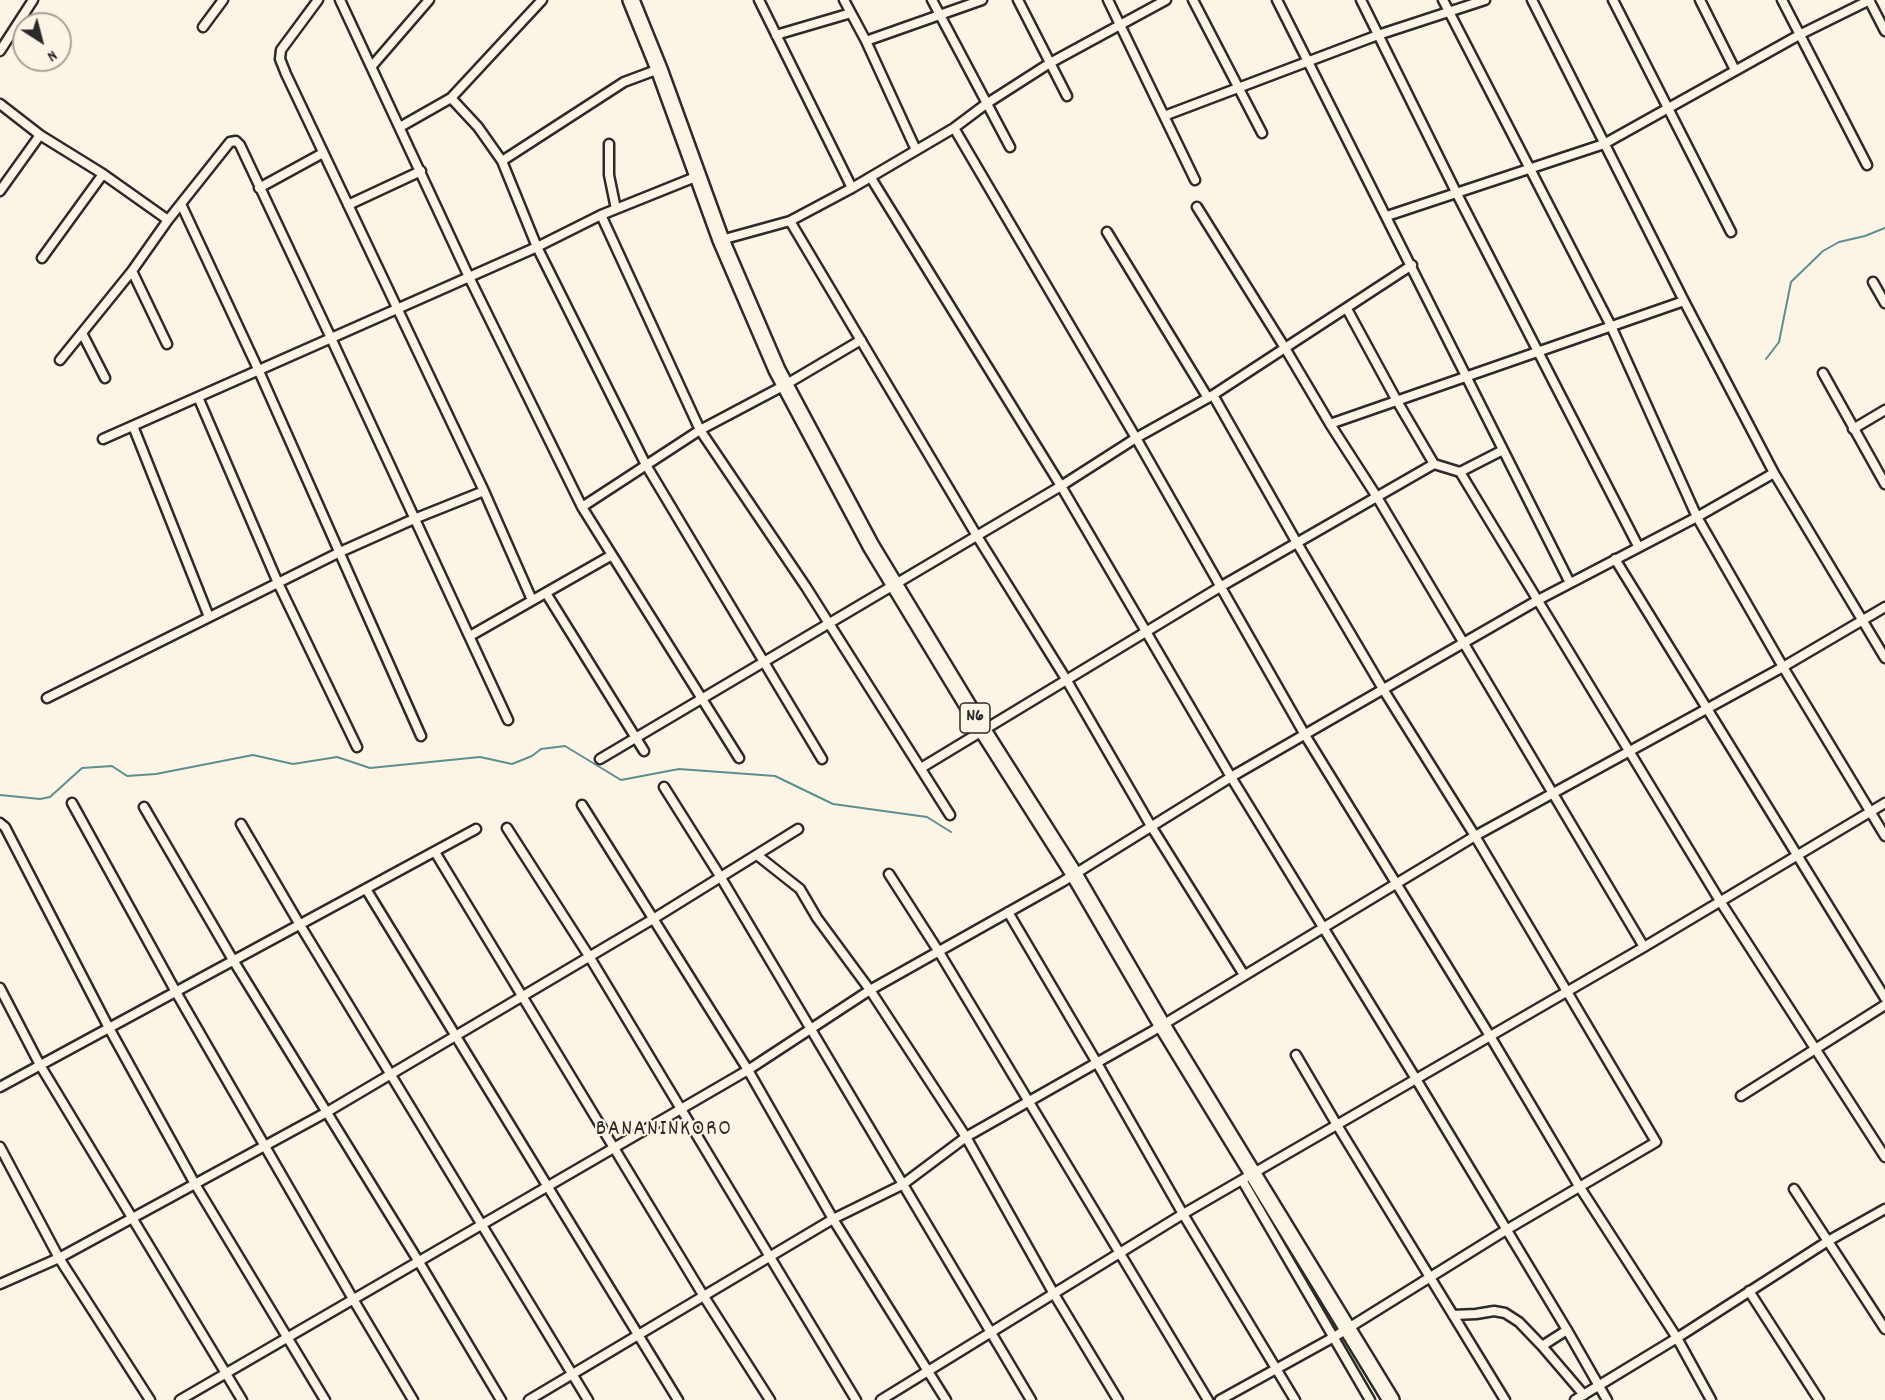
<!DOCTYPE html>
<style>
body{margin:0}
#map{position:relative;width:1885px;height:1400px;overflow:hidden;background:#fcf5e5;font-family:Dekko,sans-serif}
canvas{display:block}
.north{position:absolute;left:12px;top:12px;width:60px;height:60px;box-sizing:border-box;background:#fcf5e5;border:2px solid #a8a49b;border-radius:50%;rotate:144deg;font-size:16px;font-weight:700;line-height:24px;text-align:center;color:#2b2b2b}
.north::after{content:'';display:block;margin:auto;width:21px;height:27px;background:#2b2b2b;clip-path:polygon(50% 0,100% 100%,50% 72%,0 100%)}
</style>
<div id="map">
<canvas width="1885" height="1400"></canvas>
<div class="north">N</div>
</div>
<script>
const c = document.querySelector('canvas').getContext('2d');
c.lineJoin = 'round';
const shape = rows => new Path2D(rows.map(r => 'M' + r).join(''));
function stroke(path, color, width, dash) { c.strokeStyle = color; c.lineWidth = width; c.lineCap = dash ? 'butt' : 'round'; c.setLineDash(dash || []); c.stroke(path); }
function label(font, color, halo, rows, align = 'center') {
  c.font = font + ' Dekko,sans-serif'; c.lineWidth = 4.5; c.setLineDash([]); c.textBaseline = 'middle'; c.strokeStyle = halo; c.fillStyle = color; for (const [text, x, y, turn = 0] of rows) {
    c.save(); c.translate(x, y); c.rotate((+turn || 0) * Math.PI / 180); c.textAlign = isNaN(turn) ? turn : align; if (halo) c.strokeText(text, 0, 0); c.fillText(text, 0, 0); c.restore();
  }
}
stroke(shape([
 [1766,359,1779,342,1791,282,1823,251,1839,242,1865,236,1885,228],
 [0,795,40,799,50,797,82,768,112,766,127,776,156,774,253,755,293,764,337,757,370,768,480,757,512,764,532,756,541,749,565,746,621,780,679,769,775,776,833,804,927,817,951,832]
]), '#5d8e92', 2);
const street = shape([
 [318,0,281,50,280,59,286,74,484,491,532,600],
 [340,0,469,277,582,507,739,758],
 [759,0,852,188],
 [844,0,866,41,916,150],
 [932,0,1010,147],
 [1018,0,1067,96],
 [1108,0,1195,180],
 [1193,0,1262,133],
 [1277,0,1570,583],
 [1361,0,1457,194,1638,546],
 [1443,0,1611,326,1697,517,1783,667,1885,836],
 [1532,0,1684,301,1774,473,1885,658],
 [1613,0,1731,232],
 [1700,0,1735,70],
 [1782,0,1867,165],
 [1869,0,1885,31],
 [203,27,223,0],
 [776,35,851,13],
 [866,41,982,0],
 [0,51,33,0],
 [372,66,429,0],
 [451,98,478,127,502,161,537,247,646,465,822,759],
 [0,104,40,135,103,174,168,220],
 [1164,116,1378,35,1485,0],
 [400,127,451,98,542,0],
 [954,128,1136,438,1305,735,1490,1036,1579,1186,1677,1338,1711,1400],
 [609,144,609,175,616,209],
 [502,161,624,82,659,69],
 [871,178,1061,486,1231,777,1416,1079,1567,1330,1607,1400],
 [259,188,323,153],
 [0,191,40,135],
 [181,204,258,369,421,736],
 [348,205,421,171],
 [1197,207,1285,348,1330,424,1377,497,1644,947],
 [601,215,700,430,806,587,950,815],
 [1387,216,1604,144,1801,34,1870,0],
 [790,221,977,536,1066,679,1151,826,1244,975],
 [1107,232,1208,398],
 [721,240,790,221,852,188,954,128,986,104,1050,63,1166,0],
 [42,258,103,174],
 [132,271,167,344],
 [1873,282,1885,303],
 [1347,309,1397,401,1434,464,1460,472,1503,450],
 [82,333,105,378],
 [60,360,132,271,168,220,230,142,236,141,240,145,331,338,508,720],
 [1823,373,1885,484],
 [1213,395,1297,543,1383,689,1475,836,1656,1142,1506,1230,1334,1337,1220,1400],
 [198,397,278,583,357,747],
 [1330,424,1684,301],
 [133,426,209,617],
 [1853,429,1885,410],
 [103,439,537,247,601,215,698,176],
 [1460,472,1720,901,1885,1157],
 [582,507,700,430,785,385,861,340],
 [1615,559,1885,998],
 [546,593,644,751],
 [470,636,612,555],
 [47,698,340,552,414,519,484,491],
 [600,759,1061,486,1136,438,1213,395,1412,265],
 [921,768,1220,587,1434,464],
 [664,787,720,876,1031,1400],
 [72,803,176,992,353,1299,413,1400],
 [582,805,748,1070,833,1219,946,1400],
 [144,807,233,960,419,1262,501,1400],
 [0,823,5,827,109,1028,195,1184,325,1400],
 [241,824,300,925,588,1400],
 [507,828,589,956,856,1400],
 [435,852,703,1295,770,1400],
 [757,855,800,889,817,918,870,990,966,1137,1054,1294,1118,1400],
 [889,874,939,952,1208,1400],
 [366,889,678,1400],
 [1008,912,1097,1063,1183,1214,1295,1400],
 [0,988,40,1065,242,1400],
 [1296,1055,1337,1125,1505,1400],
 [0,1087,476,829],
 [1741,1096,1885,1005],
 [0,1147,59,1258,150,1400],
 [1242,1180,1370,1400],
 [1794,1189,1885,1329],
 [0,1284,59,1258,327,1112,653,919,798,829],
 [1749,1291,1819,1400],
 [1453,1315,1476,1314,1494,1311,1505,1313,1519,1322,1542,1346,1584,1395],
 [1542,1346,1567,1330],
 [180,1400,748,1070,870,990,1062,882,1231,777,1538,600,1697,517,1774,473],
 [529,1400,833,1219,902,1185,966,1137,1151,1032,1475,836,1783,667,1885,607],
 [881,1400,1183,1214,1644,947,1885,803],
 [1575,1400,1677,1338,1828,1241,1885,1209]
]);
const highway = shape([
 [631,0,659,69,721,240,777,370,871,546,982,729,1074,874,1162,1025,1391,1400]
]);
stroke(street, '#2b2b2b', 13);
stroke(highway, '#2b2b2b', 20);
stroke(street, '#fcf5e5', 8);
stroke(highway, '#fcf5e5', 15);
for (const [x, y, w] of [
 [975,718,30]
]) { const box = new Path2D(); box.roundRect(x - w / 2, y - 15, w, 30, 4.5); c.fillStyle = '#fcf5e5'; c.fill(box); stroke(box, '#2b2b2b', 1.5); }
label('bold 18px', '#2b2b2b', null, [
 ["N6",975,718]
]);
c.letterSpacing = '1.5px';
label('22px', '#2b2b2b', '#fcf5e5', [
 ["BANANINKORO",664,1131]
]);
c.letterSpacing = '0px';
</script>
